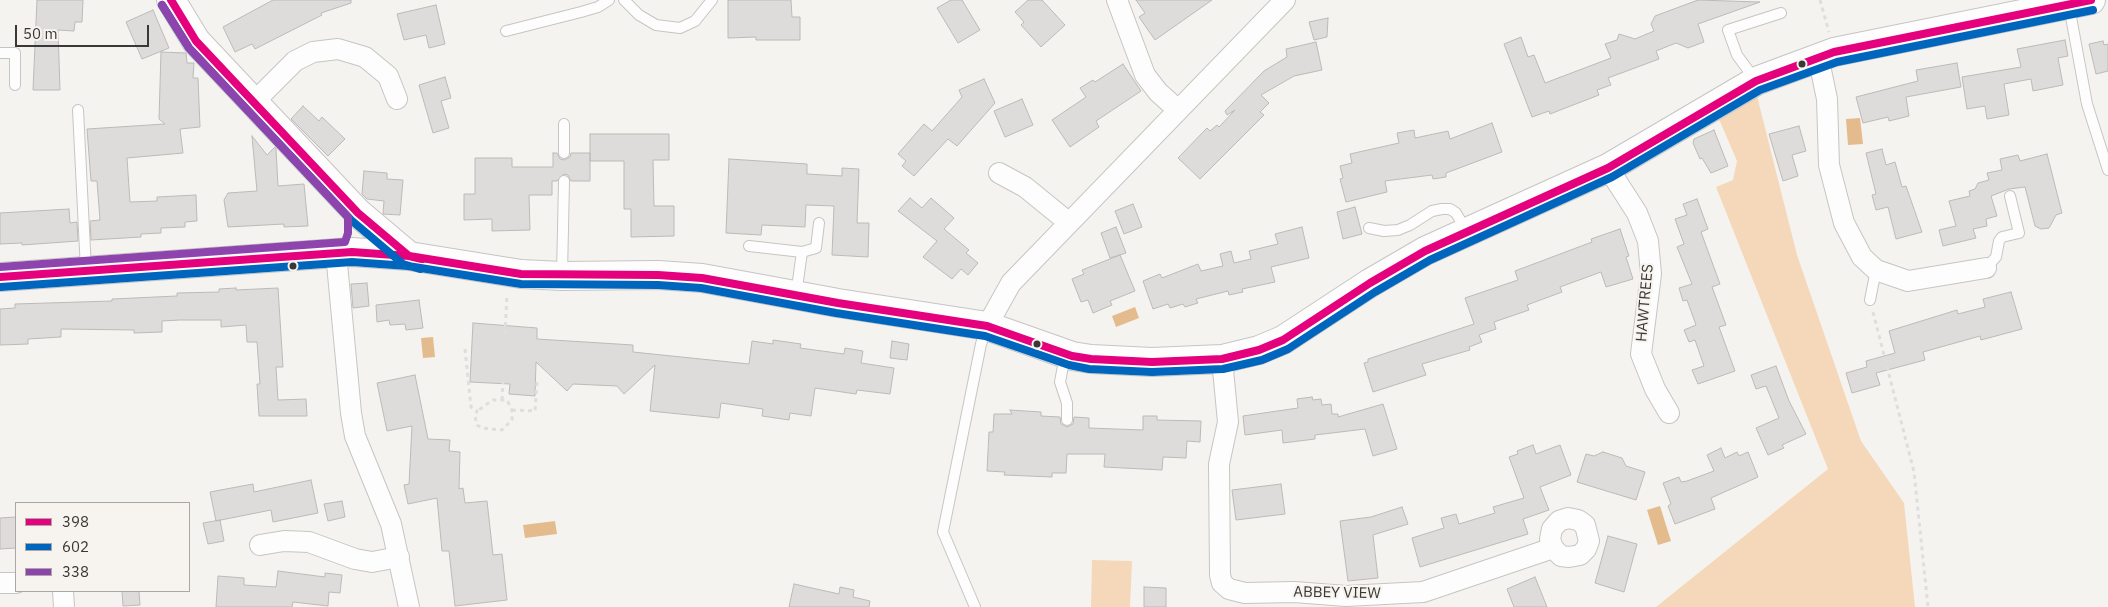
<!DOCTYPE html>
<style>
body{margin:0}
#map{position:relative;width:2108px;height:607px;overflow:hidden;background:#f5f3f0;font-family:"IBM Plex Sans",sans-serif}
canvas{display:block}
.legend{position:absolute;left:15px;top:502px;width:175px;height:90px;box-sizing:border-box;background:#f7f3ee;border:1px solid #aba8a4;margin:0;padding:6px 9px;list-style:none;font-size:15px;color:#393836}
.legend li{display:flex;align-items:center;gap:10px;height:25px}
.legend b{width:25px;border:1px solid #aba8a4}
.scale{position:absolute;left:15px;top:25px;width:134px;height:22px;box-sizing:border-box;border:2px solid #393836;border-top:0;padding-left:6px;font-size:15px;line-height:18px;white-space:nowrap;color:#393836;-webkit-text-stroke:4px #f7f3ee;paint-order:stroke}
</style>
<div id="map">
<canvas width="2108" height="607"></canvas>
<ul class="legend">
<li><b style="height:6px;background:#e5007d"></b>398</li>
<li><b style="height:6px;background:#0065bd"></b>602</li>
<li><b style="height:6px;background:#8e44ad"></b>338</li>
</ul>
<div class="scale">50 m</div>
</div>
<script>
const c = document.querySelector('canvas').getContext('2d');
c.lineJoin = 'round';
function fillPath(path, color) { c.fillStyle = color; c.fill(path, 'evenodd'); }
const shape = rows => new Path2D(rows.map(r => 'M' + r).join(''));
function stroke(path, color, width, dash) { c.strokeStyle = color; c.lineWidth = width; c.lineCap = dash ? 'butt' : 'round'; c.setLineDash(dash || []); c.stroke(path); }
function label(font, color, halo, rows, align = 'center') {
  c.font = font + ' "IBM Plex Sans",sans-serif'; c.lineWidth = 4; c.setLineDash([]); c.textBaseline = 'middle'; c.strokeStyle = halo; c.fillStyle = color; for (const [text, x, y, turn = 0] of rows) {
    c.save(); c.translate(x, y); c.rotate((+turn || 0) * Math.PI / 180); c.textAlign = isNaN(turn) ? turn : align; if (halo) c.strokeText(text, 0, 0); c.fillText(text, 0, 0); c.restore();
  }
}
fillPath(shape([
 [1756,92,1797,255,1861,441,1904,503,1915,607,1656,607,1828,469,1716,187,1733,180,1737,161,1716,112],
 [1092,560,1132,561,1130,607,1091,607]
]), '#f4d8b9');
fillPath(shape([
 [1860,118,1863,144,1848,145,1846,119],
 [1135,307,1139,318,1116,327,1112,316],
 [433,337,435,357,423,358,421,338],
 [1660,506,1671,541,1658,545,1647,510],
 [555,521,557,534,525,538,523,525]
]), '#e4bb8c');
const building = shape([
 [37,0,83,0,82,22,75,22,74,31,58,30,60,90,33,90,37,0],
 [273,0,351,0,351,3,321,13,322,15,255,49,252,44,235,52,223,27,273,0],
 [728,0,791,0,792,17,800,17,800,40,756,40,756,37,728,38,728,0],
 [951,0,962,0,980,30,958,43,937,8,951,0],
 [1028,0,1042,0,1065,25,1041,47,1021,25,1024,22,1015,12,1028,0],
 [1136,0,1212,0,1155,40,1139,17,1145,13,1136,0],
 [1698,0,1760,2,1698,24,1704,42,1688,48,1676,43,1656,51,1659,59,1608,78,1611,85,1597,90,1599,95,1550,114,1549,111,1532,117,1504,44,1521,37,1528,57,1534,55,1545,83,1611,58,1605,44,1617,40,1619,34,1635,39,1654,31,1651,24,1655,16,1698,0],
 [436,5,445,44,429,48,426,35,404,40,397,14,436,5],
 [153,10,169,48,142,59,126,22,153,10],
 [1328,18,1327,37,1314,40,1309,22,1328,18],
 [2065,40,2068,56,2058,58,2063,85,2033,91,2031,79,2004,84,2009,115,1987,119,1985,106,1967,109,1962,77,2021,67,2017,49,2065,40],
 [2103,41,2104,45,2108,44,2108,71,2096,74,2089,44,2103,41],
 [1316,42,1322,70,1294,76,1261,95,1269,103,1260,112,1264,115,1200,179,1178,158,1207,128,1210,131,1217,125,1219,127,1235,110,1227,115,1225,111,1264,71,1287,57,1286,49,1316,42],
 [161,52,186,53,187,63,194,63,193,78,198,78,200,127,180,129,183,153,127,158,130,202,157,201,157,197,196,195,197,221,185,222,185,227,161,228,161,233,141,234,141,237,91,240,90,221,100,220,97,181,91,181,87,129,165,124,159,119,161,52],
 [1957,63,1961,87,1906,97,1909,116,1889,121,1888,117,1863,123,1856,97,1918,81,1916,70,1957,63],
 [1123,64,1141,91,1096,121,1099,127,1070,147,1052,120,1086,97,1080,88,1093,80,1095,82,1123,64],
 [445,77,451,98,441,101,449,128,433,133,419,85,445,77],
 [984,79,995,103,957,146,948,139,914,176,902,166,906,161,898,154,924,124,932,131,962,97,959,90,984,79],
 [1022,99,1033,125,1005,137,994,111,1022,99],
 [303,106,319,121,322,117,345,139,328,156,291,119,303,106],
 [1492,123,1502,152,1446,173,1446,177,1433,179,1432,175,1385,181,1387,192,1346,202,1340,179,1343,178,1340,166,1352,163,1350,154,1399,143,1397,133,1414,130,1415,138,1448,131,1450,139,1492,123],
 [1799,126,1806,151,1792,155,1798,176,1783,181,1769,134,1799,126],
 [1714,130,1728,166,1711,173,1702,158,1700,159,1693,143,1694,139,1714,130],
 [590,134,669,134,669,160,653,160,654,206,674,206,674,236,631,237,631,209,624,209,624,161,590,161,590,134],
 [252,136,267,155,275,147,276,149,278,186,304,184,308,226,284,227,284,224,228,227,224,200,228,193,257,191,252,136],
 [1882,149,1886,165,1895,162,1902,187,1906,186,1922,232,1896,239,1888,207,1876,210,1872,195,1876,194,1866,153,1882,149],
 [553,153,557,153,560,159,564,160,570,157,571,153,590,153,590,181,571,181,568,175,564,174,557,181,552,181,552,195,529,195,530,230,492,231,492,219,464,220,464,194,475,194,475,158,512,158,512,167,553,167,553,153],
 [2047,154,2062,213,2056,215,2049,228,2041,229,2035,226,2025,187,2009,189,1991,196,1997,216,1986,219,1987,226,1973,229,1976,238,1943,246,1939,230,1956,226,1949,201,1970,196,1969,191,1975,189,1978,183,1989,180,1987,173,2002,170,2000,159,2018,155,2020,161,2047,154],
 [729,159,807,164,807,174,842,176,842,168,859,169,857,223,869,223,868,257,832,255,834,206,806,205,805,227,762,225,761,235,726,233,729,159],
 [364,171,387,173,387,179,403,180,400,215,383,214,384,201,367,199,362,194,364,171],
 [910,198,922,208,931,198,954,218,944,229,969,250,966,253,978,263,968,275,961,269,952,279,923,257,937,241,898,211,910,198],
 [1697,199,1708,229,1701,232,1720,284,1712,287,1726,325,1719,327,1735,371,1698,384,1692,370,1704,366,1695,340,1689,342,1684,330,1696,325,1687,300,1683,301,1679,288,1692,284,1677,247,1684,244,1675,219,1687,215,1683,204,1697,199],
 [1133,204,1142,227,1124,234,1115,211,1133,204],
 [1355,207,1362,234,1343,239,1337,212,1355,207],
 [69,209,70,223,77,222,78,241,22,245,22,243,0,244,0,213,69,209],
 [1116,227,1126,253,1110,258,1101,233,1116,227],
 [1302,227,1309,258,1271,267,1275,282,1242,289,1243,292,1229,295,1228,291,1196,299,1198,303,1185,307,1183,304,1170,308,1168,304,1153,309,1143,281,1160,274,1162,278,1198,264,1201,271,1223,266,1220,254,1231,251,1234,263,1251,259,1249,251,1278,244,1275,234,1302,227],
 [1620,229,1629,256,1626,257,1633,279,1606,287,1601,272,1560,287,1562,292,1527,305,1529,310,1494,322,1496,329,1479,335,1482,342,1469,347,1470,350,1422,364,1426,375,1373,392,1364,363,1368,362,1368,359,1474,324,1465,298,1518,280,1515,271,1592,242,1591,239,1620,229],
 [1120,255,1135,291,1110,301,1112,305,1093,313,1088,300,1081,302,1072,279,1084,274,1082,270,1120,255],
 [367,283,369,306,353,308,351,284,367,283],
 [236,288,236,290,278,288,283,367,276,367,278,400,306,399,307,416,259,416,257,384,260,384,257,342,247,342,246,325,221,327,221,320,180,320,162,321,162,332,134,333,134,330,61,329,61,337,28,339,28,344,0,345,0,309,15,308,15,304,112,301,112,299,177,296,177,293,219,292,219,289,236,288],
 [2011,292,2022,329,1981,340,1980,336,1923,352,1925,360,1876,373,1880,385,1852,393,1846,373,1867,367,1866,361,1895,353,1889,331,1957,310,1958,314,1985,307,1983,299,2011,292],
 [419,300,423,328,406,330,405,324,390,325,389,320,377,322,376,305,419,300],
 [473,323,537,328,537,339,633,345,633,352,749,364,752,341,773,344,773,340,801,344,800,348,844,354,845,348,863,351,861,363,894,368,890,394,857,390,856,394,815,388,811,416,790,413,789,420,762,416,763,409,721,403,719,418,650,411,655,365,624,394,617,386,573,384,567,391,536,362,535,396,509,394,510,384,470,382,473,323],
 [892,341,909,344,907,360,890,358,892,341],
 [1776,366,1789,401,1806,434,1782,445,1784,448,1768,455,1756,428,1779,418,1766,386,1756,389,1751,375,1776,366],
 [415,375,428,439,450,440,449,451,460,452,459,489,463,488,465,503,487,501,493,555,502,554,507,600,455,606,449,551,442,551,437,498,408,504,404,485,409,484,412,426,387,431,377,383,415,375],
 [1312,397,1313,400,1321,399,1322,405,1331,404,1332,414,1338,414,1338,417,1383,404,1397,449,1373,456,1365,429,1315,435,1315,439,1283,443,1282,430,1245,435,1243,416,1298,408,1297,399,1312,397],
 [1010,410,1041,412,1041,416,1060,417,1061,424,1067,427,1073,424,1074,417,1089,418,1089,428,1143,430,1143,416,1157,416,1157,420,1201,421,1200,442,1187,441,1186,458,1163,457,1162,470,1104,467,1105,454,1067,454,1066,473,1052,473,1052,477,1004,475,1005,472,987,471,989,432,993,432,994,414,1012,414,1010,410],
 [1533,445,1536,454,1560,445,1571,475,1540,487,1549,510,1523,519,1528,534,1420,567,1412,538,1444,528,1441,518,1456,514,1459,524,1495,513,1493,507,1524,498,1509,457,1518,454,1517,451,1533,445],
 [1721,448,1725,458,1737,452,1739,456,1748,452,1758,477,1711,498,1715,509,1675,524,1668,506,1671,504,1663,483,1679,477,1681,482,1687,481,1714,471,1707,455,1721,448],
 [1603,452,1622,458,1626,466,1645,472,1636,500,1577,482,1586,454,1594,456,1603,452],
 [311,480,318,513,273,522,271,510,216,521,210,492,253,484,254,492,311,480],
 [1281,484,1285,514,1236,520,1232,490,1281,484],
 [342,501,345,517,328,521,324,504,342,501],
 [1402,507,1408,524,1373,535,1378,578,1348,581,1340,521,1371,517,1402,507],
 [16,517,16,548,0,549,0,518,16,517],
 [220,520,224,541,208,544,203,523,220,520],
 [1608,536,1637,544,1624,592,1595,583,1608,536],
 [278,571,325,577,325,573,342,575,340,593,329,592,328,606,293,602,292,607,216,607,218,576,244,578,244,585,276,587,278,571],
 [1535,577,1547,607,1514,607,1507,589,1535,577],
 [794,584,839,594,840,587,854,590,853,597,870,601,869,607,789,607,794,584],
 [1144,587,1166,588,1166,607,1144,607,1144,587],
 [122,591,139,591,140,605,123,606,122,591]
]);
fillPath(building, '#dedcda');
stroke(building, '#bcbab8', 1);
const lane = shape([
 [624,0,639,15,656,25,680,28,695,21,712,0],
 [2069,6,2087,104,2108,170],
 [506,31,581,12,598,7,609,0],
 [0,53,15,53,15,85],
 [1756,81,1737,55,1728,30,1781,13],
 [78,110,86,270],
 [564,153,564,124],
 [1369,228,1384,231,1398,230,1410,225,1432,211,1442,209,1450,209,1456,213,1466,230],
 [749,246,802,252,816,248,819,223],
 [1986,268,1996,257,1999,241,2002,237,2019,233,2010,196],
 [562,275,564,181],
 [796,295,802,252],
 [1870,300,1876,270],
 [1065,355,1060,382,1067,403,1067,420],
 [975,607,943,532,981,344,987,327]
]);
const street = shape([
 [1117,0,1145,75,1158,92,1178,110],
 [1818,56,1827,99,1829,165,1844,223,1862,257,1876,270,1908,281,1986,268],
 [254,102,295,61,313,52,338,49,365,57,388,76,397,99],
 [1608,168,1637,213,1648,241,1651,274,1641,354,1655,389,1669,413],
 [999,173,1025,187,1068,222],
 [336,253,351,413,355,436,391,524,409,607],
 [987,326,1011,283,1285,0],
 [1222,359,1228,422,1219,464,1220,575,1222,583,1229,589,1245,593,1294,592,1346,596,1423,592,1553,548,1550,539,1552,529,1559,521,1568,518,1578,520,1585,525,1589,541,1586,549,1580,555,1569,557,1561,556,1553,548],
 [260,545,284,541,309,542,355,559,372,562,399,557],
 [0,583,16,583],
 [63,591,64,607]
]);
const secondary = shape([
 [171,0,196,41,358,213,409,256],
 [0,277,352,252,409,256,521,274,562,276,658,275,702,278,838,303,987,326,1072,356,1091,359,1152,362,1222,359,1259,350,1283,340,1370,283,1425,251,1608,168,1756,81,1834,52,2091,0]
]);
stroke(lane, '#c7c5c3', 12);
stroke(street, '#c7c5c3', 22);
stroke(secondary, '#c7c5c3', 30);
stroke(shape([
 [1820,0,1829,32],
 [1873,312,1914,472,1928,607],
 [505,334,507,294],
 [465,349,471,407,477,411,475,416,477,425,482,428,502,430,512,420,512,410,507,400,493,400,477,411],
 [502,400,503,381],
 [512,410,535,411,537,382]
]), '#dededc', 3, [4, 4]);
stroke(lane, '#fefdfd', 10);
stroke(street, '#fefdfd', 20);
stroke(secondary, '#fefdfd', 28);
stroke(shape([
 [171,0,196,41,358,213,409,256,422,259],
 [0,277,352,252,409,256,521,274,658,275,702,278,838,303,987,326,1072,356,1091,359,1152,362,1222,359,1259,350,1283,340,1370,283,1425,251,1608,168,1756,81,1834,52,2091,0]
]), '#e5007d', 8);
stroke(shape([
 [162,5,189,48,351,220,403,264,420,269],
 [1,287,352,262,408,266,521,284,658,285,701,288,836,313,985,336,1069,365,1089,369,1152,372,1223,369,1262,360,1288,349,1375,292,1430,260,1612,177,1760,90,1837,62,2093,10]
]), '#0065bd', 8);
stroke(shape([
 [0,267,345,242,348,233,348,217,189,48,162,5]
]), '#8e44ad', 8);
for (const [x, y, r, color] of [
 [1802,64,4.5,"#393836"],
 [293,266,4.5,"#393836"],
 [1037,344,4.5,"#393836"]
]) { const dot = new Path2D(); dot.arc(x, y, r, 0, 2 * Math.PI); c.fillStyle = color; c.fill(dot); stroke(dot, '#f7f3ee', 2); }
label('15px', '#393836', '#f7f3ee', [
 ["HAWTREES",1645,303,-85],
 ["ABBEY VIEW",1337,593,1]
]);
</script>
